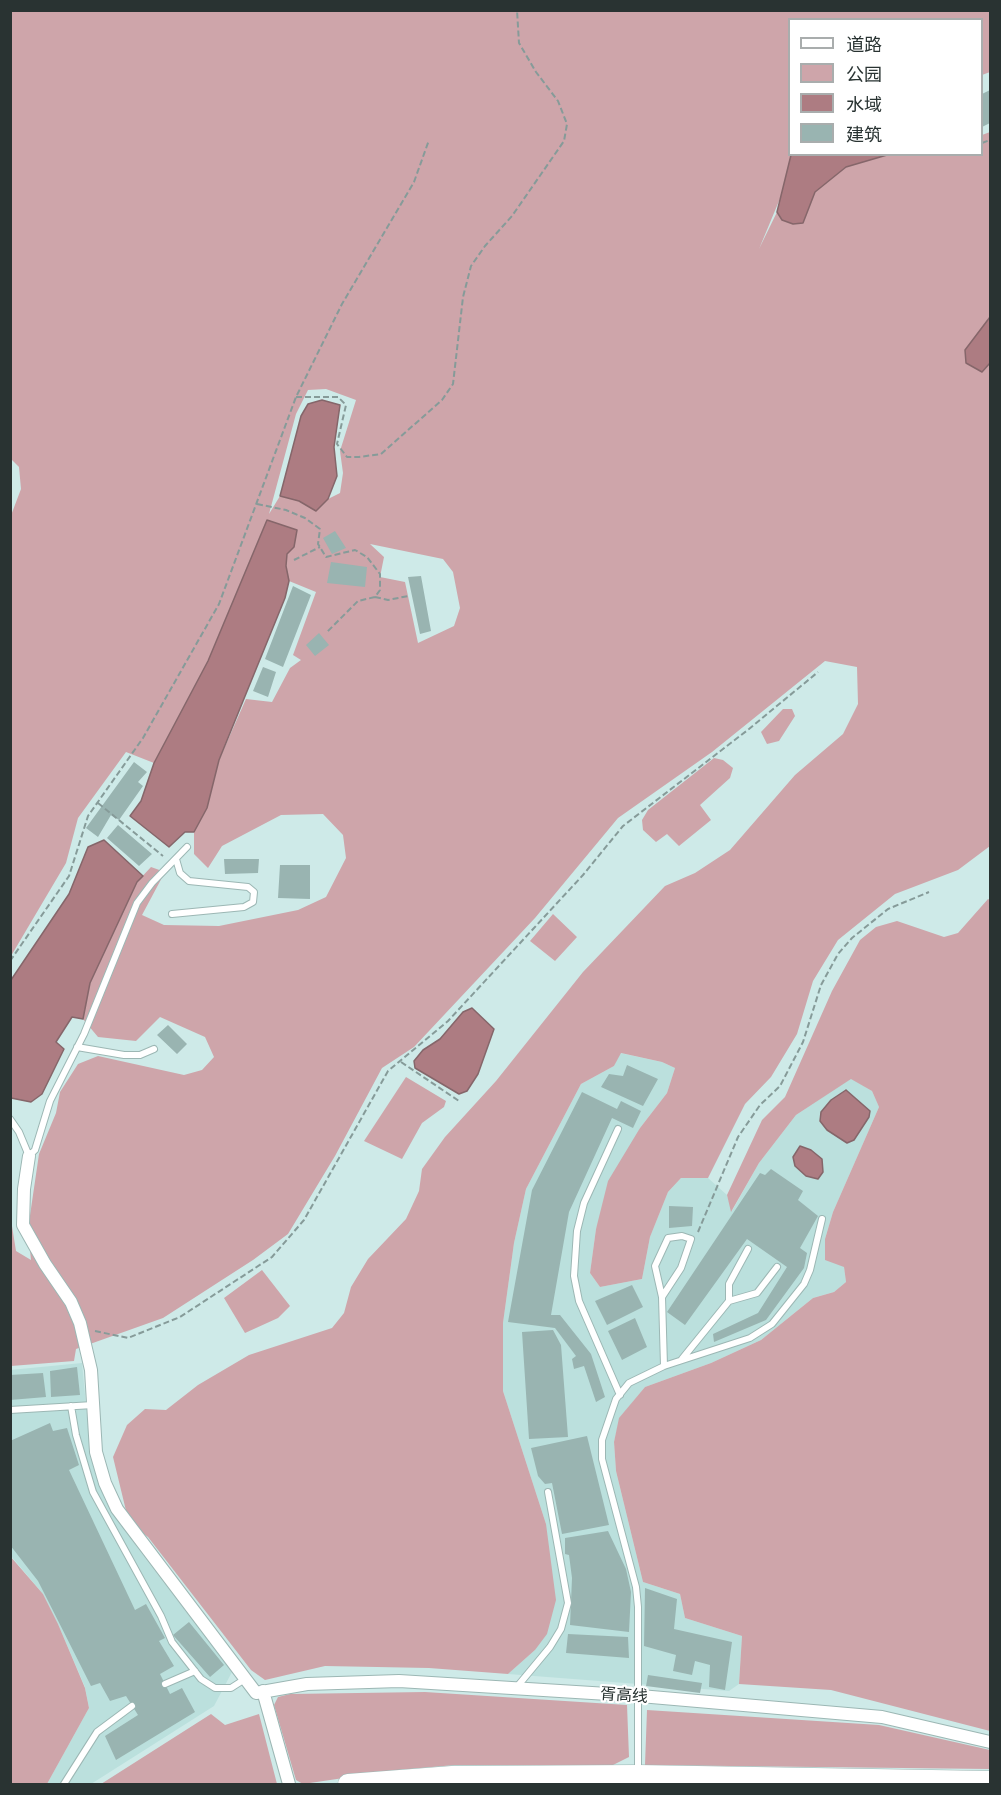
<!DOCTYPE html>
<meta charset="utf-8">
<style>
body{margin:0}
#map{position:relative;width:1001px;height:1795px;overflow:hidden;background:#ceeae8;font-family:"Exo 2","Noto Sans SC",sans-serif}
canvas{display:block}
.frame{position:absolute;inset:0;border:12px solid #293332;pointer-events:none}
.legend{position:absolute;left:788px;top:18px;width:195px;height:138px;box-sizing:border-box;background:#fff;border:2px solid #a9adad;margin:0;padding:8px 10px;list-style:none;font-size:18px;color:#293332}
.legend li{display:flex;align-items:center;gap:12px;height:30px}
.legend b{width:30px;border:2px solid #a9adad}
</style>
<div id="map">
<canvas width="1001" height="1795"></canvas>
<div class="frame"></div>
<ul class="legend">
<li><b style="height:8px;background:#fff"></b>道路</li>
<li><b style="height:16px;background:#cea5aa"></b>公园</li>
<li><b style="height:16px;background:#ad7c82"></b>水域</li>
<li><b style="height:16px;background:#99b4b1"></b>建筑</li>
</ul>
</div>
<script>
const c = document.querySelector('canvas').getContext('2d');
c.lineJoin = 'round';
function fillPath(path, color) { c.fillStyle = color; c.fill(path, 'evenodd'); }
const shape = rows => new Path2D(rows.map(r => 'M' + r).join(''));
function stroke(path, color, width, dash) { c.strokeStyle = color; c.lineWidth = width; c.lineCap = dash ? 'butt' : 'round'; c.setLineDash(dash || []); c.stroke(path); }
function label(font, color, halo, rows, align = 'center') {
  c.font = font + ' "Exo 2","Noto Sans SC",sans-serif'; c.lineWidth = 4.5; c.setLineDash([]); c.textBaseline = 'middle'; c.strokeStyle = halo; c.fillStyle = color; for (const [text, x, y, turn = 0] of rows) {
    c.save(); c.translate(x, y); c.rotate((+turn || 0) * Math.PI / 180); c.textAlign = isNaN(turn) ? turn : align; if (halo) c.strokeText(text, 0, 0); c.fillText(text, 0, 0); c.restore();
  }
}
fillPath(shape([
 [620,1053,662,1062,675,1068,667,1093,640,1128,596,1229,590,1273,600,1287,642,1279,650,1237,668,1192,681,1178,708,1178,727,1195,732,1211,759,1163,796,1115,851,1078,872,1091,879,1107,833,1212,825,1239,844,1267,846,1282,834,1292,813,1298,761,1340,711,1363,645,1387,620,1418,614,1442,616,1471,643,1582,680,1594,685,1618,742,1636,739,1684,729,1691,508,1674,535,1650,546,1524,503,1391,503,1323,514,1243,526,1189,581,1084,614,1066],
 [82,1363,91,1458,105,1500,139,1550,232,1672,214,1706,91,1784,47,1784,89,1708,85,1687,58,1624,43,1594,11,1556,10,1370]
]), '#bbe0dd');
fillPath(shape([
 [11,11,990,11,990,72,982,75,982,20,790,20,791,155,784,189,759,249,777,212,782,220,803,223,815,192,846,167,887,155,982,154,982,135,990,132,990,317,982,372,990,363,990,846,958,870,895,894,838,940,813,981,797,1034,771,1077,745,1104,708,1178,681,1178,668,1192,650,1237,642,1279,600,1287,590,1273,596,1229,608,1181,640,1128,667,1093,675,1068,662,1062,621,1053,614,1066,581,1084,526,1189,514,1243,503,1323,503,1391,546,1524,556,1600,547,1634,535,1650,508,1674,429,1668,325,1666,265,1680,251,1670,148,1537,129,1523,113,1457,127,1425,145,1409,166,1410,198,1385,249,1355,332,1328,344,1313,351,1287,368,1259,406,1219,419,1191,422,1169,445,1137,496,1081,583,972,665,886,695,873,730,850,795,775,843,734,858,704,857,667,825,661,712,752,618,818,535,918,414,1047,382,1068,335,1156,288,1234,253,1260,163,1318,76,1349,74,1361,11,1366,11,1220,16,1251,31,1260,28,1229,39,1154,56,1113,60,1092,78,1064,98,1056,184,1075,202,1070,214,1057,205,1037,160,1017,136,1041,98,1037,83,1019,90,983,137,882,151,867,165,872,142,915,164,925,219,926,298,910,326,897,346,858,343,835,323,814,281,815,222,846,208,868,194,854,194,832,207,808,219,760,246,699,272,702,290,668,301,660,293,655,316,592,289,581,286,566,287,554,294,546,267,520,208,661,154,763,126,752,78,818,66,863,11,956,10,518,21,489,19,467,11,459],
 [326,389,356,400,340,451,343,473,340,493,328,499,316,511,299,501,280,496,269,514,296,414,308,390],
 [370,544,443,559,453,572,460,608,454,626,418,643,405,582,380,577,384,557],
 [783,709,792,709,795,716,779,741,767,744,761,732],
 [714,758,723,760,733,768,730,778,700,805,711,820,679,846,667,834,656,842,643,830,642,820,648,810],
 [988,899,990,900,990,1731,831,1690,739,1684,742,1636,685,1618,680,1594,643,1582,616,1471,614,1442,619,1418,645,1387,711,1363,761,1340,813,1298,834,1292,846,1282,844,1267,825,1260,825,1239,833,1212,879,1107,872,1091,851,1079,796,1115,759,1163,731,1212,727,1195,762,1120,785,1097,832,991,860,940,876,927,897,921,944,937,958,933],
 [553,914,577,937,555,961,530,941],
 [406,1077,446,1101,444,1107,422,1123,402,1159,364,1141],
 [262,1270,290,1306,278,1318,245,1333,224,1298],
 [10,1556,43,1594,58,1624,85,1688,89,1708,47,1784,11,1784],
 [425,1692,627,1705,629,1757,613,1765,455,1765,398,1770,303,1784,296,1780,274,1705,278,1697,290,1694],
 [647,1710,879,1725,990,1750,990,1769,645,1765],
 [211,1714,225,1725,259,1714,277,1784,101,1784]
]), '#cea5aa');
const water = shape([
 [791,155,791,154,887,155,846,167,815,192,803,223,793,224,782,220,777,212,791,155],
 [990,317,990,363,982,372,966,363,965,350,990,317],
 [322,400,340,405,334,447,337,476,328,499,316,511,299,501,280,496,301,416,308,404,322,400],
 [267,520,297,530,294,547,287,554,286,566,289,581,285,598,219,760,207,808,194,832,185,832,169,847,130,816,141,801,154,763,208,661,267,520],
 [104,840,143,876,137,882,90,983,83,1019,72,1017,56,1042,64,1049,42,1094,31,1102,11,1098,11,980,69,894,88,847,104,840],
 [472,1008,494,1029,478,1074,467,1091,459,1094,415,1068,414,1061,423,1050,440,1039,463,1012,472,1008],
 [846,1090,870,1111,869,1117,854,1140,847,1143,827,1130,820,1121,821,1112,831,1100,846,1090],
 [800,1146,811,1150,822,1159,823,1172,818,1179,806,1176,795,1166,793,1157,800,1146]
]);
fillPath(water, '#ad7c82');
stroke(water, '#85666a', 1.5);
fillPath(shape([
 [990,90,990,123,982,127,982,94],
 [335,531,346,548,332,554,323,538],
 [331,562,367,567,365,587,327,583],
 [421,576,431,631,420,634,408,577],
 [293,586,311,595,283,667,265,659],
 [319,633,329,645,315,656,306,645],
 [263,667,276,672,268,697,253,691],
 [134,762,147,772,138,782,143,786,119,820,111,815,98,837,86,828],
 [118,825,152,854,139,866,107,838],
 [224,859,259,859,258,873,225,874],
 [280,865,310,865,310,899,278,898],
 [168,1025,187,1044,177,1054,157,1035],
 [627,1065,658,1079,643,1106,601,1087,609,1074,623,1076],
 [582,1092,617,1109,621,1101,641,1111,633,1128,612,1118,569,1212,551,1315,560,1315,591,1354,605,1397,596,1402,584,1366,574,1369,572,1359,576,1356,555,1328,508,1322,532,1190],
 [771,1169,803,1191,798,1200,818,1216,800,1248,807,1253,804,1268,766,1320,714,1342,713,1334,758,1313,787,1267,747,1239,685,1325,667,1312,760,1173,765,1175],
 [669,1206,693,1207,692,1226,669,1228],
 [632,1285,643,1307,607,1325,595,1301],
 [635,1318,647,1347,622,1360,608,1331],
 [553,1330,561,1345,568,1437,529,1439,522,1332],
 [77,1367,80,1395,51,1397,50,1371],
 [43,1373,46,1397,10,1400,10,1375],
 [50,1423,53,1431,67,1428,79,1465,69,1470,135,1610,146,1604,165,1638,159,1641,174,1666,160,1674,170,1694,182,1688,195,1712,116,1760,105,1736,138,1715,126,1696,110,1701,100,1683,91,1686,38,1581,10,1545,10,1441],
 [587,1436,609,1525,562,1534,552,1483,545,1484,538,1476,531,1448],
 [608,1531,626,1569,631,1592,629,1632,570,1625,572,1578,569,1555,565,1554,565,1538],
 [645,1588,677,1599,674,1629,732,1642,725,1690,709,1687,710,1665,695,1661,692,1675,673,1671,676,1655,644,1646],
 [189,1622,224,1665,210,1677,173,1635],
 [568,1634,628,1637,629,1658,566,1653],
 [648,1675,702,1683,700,1693,646,1686]
]), '#99b4b1');
const lane = shape([
 [172,914,244,907,253,902,254,892,248,887,189,881,180,873,176,859],
 [77,1047,124,1055,140,1055,154,1049],
 [10,1119,19,1132,29,1156,35,1150,50,1101,84,1034,137,903,152,883,187,847],
 [618,1129,584,1203,577,1231,574,1276,579,1301,620,1395],
 [662,1297,655,1266,668,1238,682,1236,691,1239,681,1268,662,1297,664,1366],
 [729,1301,757,1293,777,1267],
 [682,1359,729,1301,729,1284,748,1249],
 [71,1406,76,1435,93,1492,161,1616,172,1642,201,1679,215,1688,231,1688,245,1679],
 [10,1410,93,1405],
 [165,1684,195,1671],
 [516,1688,550,1647,561,1629,568,1603,548,1492],
 [638,1771,638,1607,636,1587,602,1459,602,1440,616,1399,629,1383,664,1366,750,1338,772,1324,804,1284,810,1270,822,1219],
 [64,1784,97,1732,132,1706]
]);
const street = shape([
 [29,1156,24,1189,23,1225,45,1264,71,1302,80,1323,91,1370,96,1452,105,1483,117,1509,256,1693,307,1684,399,1681,640,1696,882,1717,990,1742],
 [263,1691,289,1784]
]);
const primary = shape([
 [348,1784,452,1776,638,1775,990,1781]
]);
stroke(lane, '#9cb7b4', 8);
stroke(street, '#9cb7b4', 14);
stroke(primary, '#9cb7b4', 21);
stroke(shape([
 [982,143,990,140],
 [296,397,338,397,346,405,337,444,347,457,359,457,381,454,442,400,453,384,463,297,471,266,485,246,512,216,564,141,567,124,558,101,536,72,519,43,517,10],
 [257,504,286,510,305,518,320,529,318,544,326,557,355,550,367,557,380,574,380,590,375,597,358,601,326,633],
 [294,560,320,547],
 [375,597,388,600,408,596],
 [98,803,163,856],
 [10,961,69,876,88,816,143,738,219,604,296,397,342,304,414,182,429,140],
 [401,1062,459,1101],
 [698,1232,738,1137,760,1105,780,1086,803,1042,821,985,838,954,852,938,888,909,929,892],
 [95,1331,128,1338,180,1317,272,1257,304,1220,388,1071,448,1021,583,875,623,826,749,729,818,672]
]), '#869b99', 2, [6, 3]);
stroke(lane, '#fff', 6);
stroke(street, '#fff', 12);
stroke(primary, '#fff', 20);
label('16px', '#293332', '#fff', [
 ["胥高线",624,1695,4]
]);
</script>
